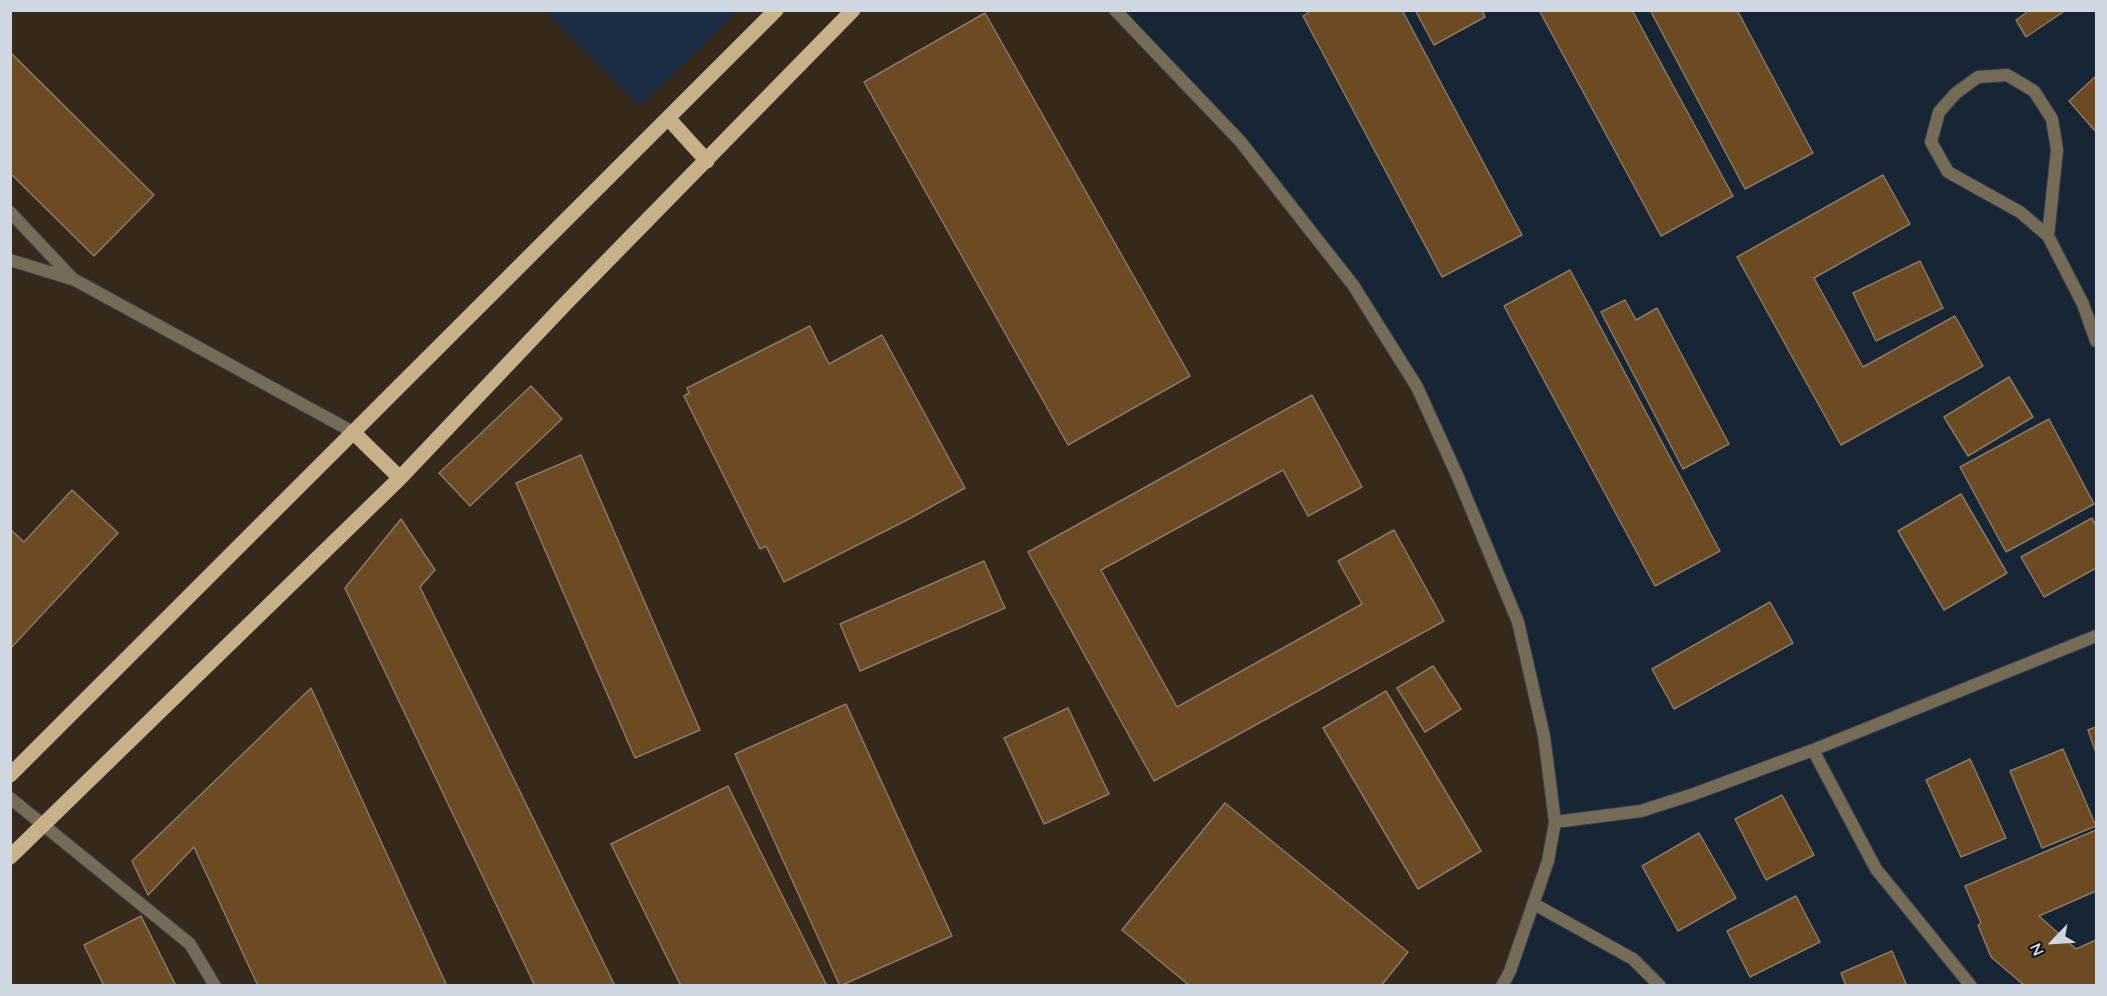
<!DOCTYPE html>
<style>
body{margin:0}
#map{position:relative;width:2107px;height:996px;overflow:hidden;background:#182535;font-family:Quicksand,sans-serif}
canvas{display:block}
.frame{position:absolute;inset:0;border:12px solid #ced7e2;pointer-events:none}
.north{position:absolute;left:2023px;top:912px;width:60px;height:60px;-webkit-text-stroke:4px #080e15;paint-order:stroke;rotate:245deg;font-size:16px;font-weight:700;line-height:24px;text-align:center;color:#ced7e2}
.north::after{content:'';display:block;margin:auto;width:21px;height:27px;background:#ced7e2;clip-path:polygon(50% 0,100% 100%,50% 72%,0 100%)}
</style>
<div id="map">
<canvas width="2107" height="996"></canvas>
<div class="frame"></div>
<div class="north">N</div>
</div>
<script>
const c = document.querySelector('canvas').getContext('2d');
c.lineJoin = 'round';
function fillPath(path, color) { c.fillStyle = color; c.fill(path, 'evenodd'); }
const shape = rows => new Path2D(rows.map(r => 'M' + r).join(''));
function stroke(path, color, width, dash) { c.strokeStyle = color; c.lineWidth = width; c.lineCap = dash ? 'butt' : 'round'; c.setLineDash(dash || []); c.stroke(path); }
fillPath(shape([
 [10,11,545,11,640,107,738,11,1115,11,1240,141,1353,285,1417,387,1518,622,1555,822,1502,985,11,985]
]), '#36291b');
fillPath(shape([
 [545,11,738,11,640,107]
]), '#1d2e44');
const building = shape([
 [1312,10,1402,10,1522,235,1442,277,1303,16,1312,10],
 [1415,10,1482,10,1485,17,1434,45,1415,10],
 [1539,10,1632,10,1733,196,1661,236,1539,10],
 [1650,10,1737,10,1813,153,1745,189,1650,10],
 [2030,10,2066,10,2026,37,2016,20,2030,10],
 [985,13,1190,376,1068,445,864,82,985,13],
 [10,52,154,195,94,256,10,173,10,52],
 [2096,76,2096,132,2069,101,2096,76],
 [1883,175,1910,224,1814,278,1863,367,1955,316,1983,366,1841,445,1737,257,1883,175],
 [1920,261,1943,308,1876,341,1853,293,1920,261],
 [1570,270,1720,551,1655,586,1504,306,1570,270],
 [1625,300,1636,320,1657,308,1729,444,1683,469,1601,312,1625,300],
 [810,326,829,364,882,335,965,488,907,520,784,582,766,546,760,549,684,396,689,393,687,388,810,326],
 [2009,377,2033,417,1968,456,1944,417,2009,377],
 [531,386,562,419,470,506,439,473,531,386],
 [1312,395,1362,487,1308,516,1283,470,1101,570,1177,707,1362,604,1338,561,1394,530,1444,621,1154,781,1028,552,1312,395],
 [2049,419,2094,504,2006,552,1960,467,2049,419],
 [581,455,700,730,635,758,516,483,581,455],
 [72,490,118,533,10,649,10,529,24,542,72,490],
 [1961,494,2007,573,1944,610,1898,531,1961,494],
 [2092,518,2096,526,2096,568,2044,597,2021,557,2092,518],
 [401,519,435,570,420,587,615,986,535,986,345,588,401,519],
 [984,561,1005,608,860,671,840,624,984,561],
 [1770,602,1793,643,1674,709,1652,669,1770,602],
 [1433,666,1461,709,1425,732,1397,688,1433,666],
 [311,688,447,986,258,986,194,847,148,895,132,861,311,688],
 [1386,691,1481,851,1418,889,1323,728,1386,691],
 [846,704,952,936,840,986,735,754,846,704],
 [1068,708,1109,794,1044,824,1004,738,1068,708],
 [2096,727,2096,753,2088,730,2096,727],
 [2063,749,2096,826,2042,848,2010,771,2063,749],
 [1970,759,2006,838,1961,857,1926,780,1970,759],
 [728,786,827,986,681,986,611,844,728,786],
 [1782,795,1814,855,1766,880,1735,819,1782,795],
 [1225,803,1408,952,1381,986,1190,986,1122,930,1225,803],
 [2096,830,2096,891,2039,916,2076,949,2096,940,2096,986,2025,986,1991,957,1978,925,1981,923,1965,886,2096,830],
 [1699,833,1736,898,1678,931,1642,866,1699,833],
 [1796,896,1820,942,1750,977,1727,931,1796,896],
 [141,916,176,986,104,986,84,945,141,916],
 [1892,951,1907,986,1846,986,1841,973,1892,951]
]);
fillPath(building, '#6c4a24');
stroke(building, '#8b7966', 1.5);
const lane = shape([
 [1115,10,1240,141,1353,285,1417,387,1457,475,1518,622,1544,736,1555,822,1548,861,1510,971,1502,986],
 [10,212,74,280],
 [2048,236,2057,150,2052,119,2034,91,2007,75,1978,77,1956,93,1939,112,1931,142,1948,172,2020,212,2048,236,2083,304,2096,341],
 [10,260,75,280,353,432],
 [1813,750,1876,869,1971,986],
 [10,798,190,944,215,986],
 [1555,822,1641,811,1694,794,1813,750,2096,636],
 [1534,904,1633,959,1660,986]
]);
const primary = shape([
 [668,118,707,161],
 [353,432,400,478],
 [10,775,776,10],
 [10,857,400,478,568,301,853,10]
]);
stroke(lane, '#354151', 14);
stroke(primary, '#354151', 16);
stroke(lane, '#756b57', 12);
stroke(primary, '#c8b189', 15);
</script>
